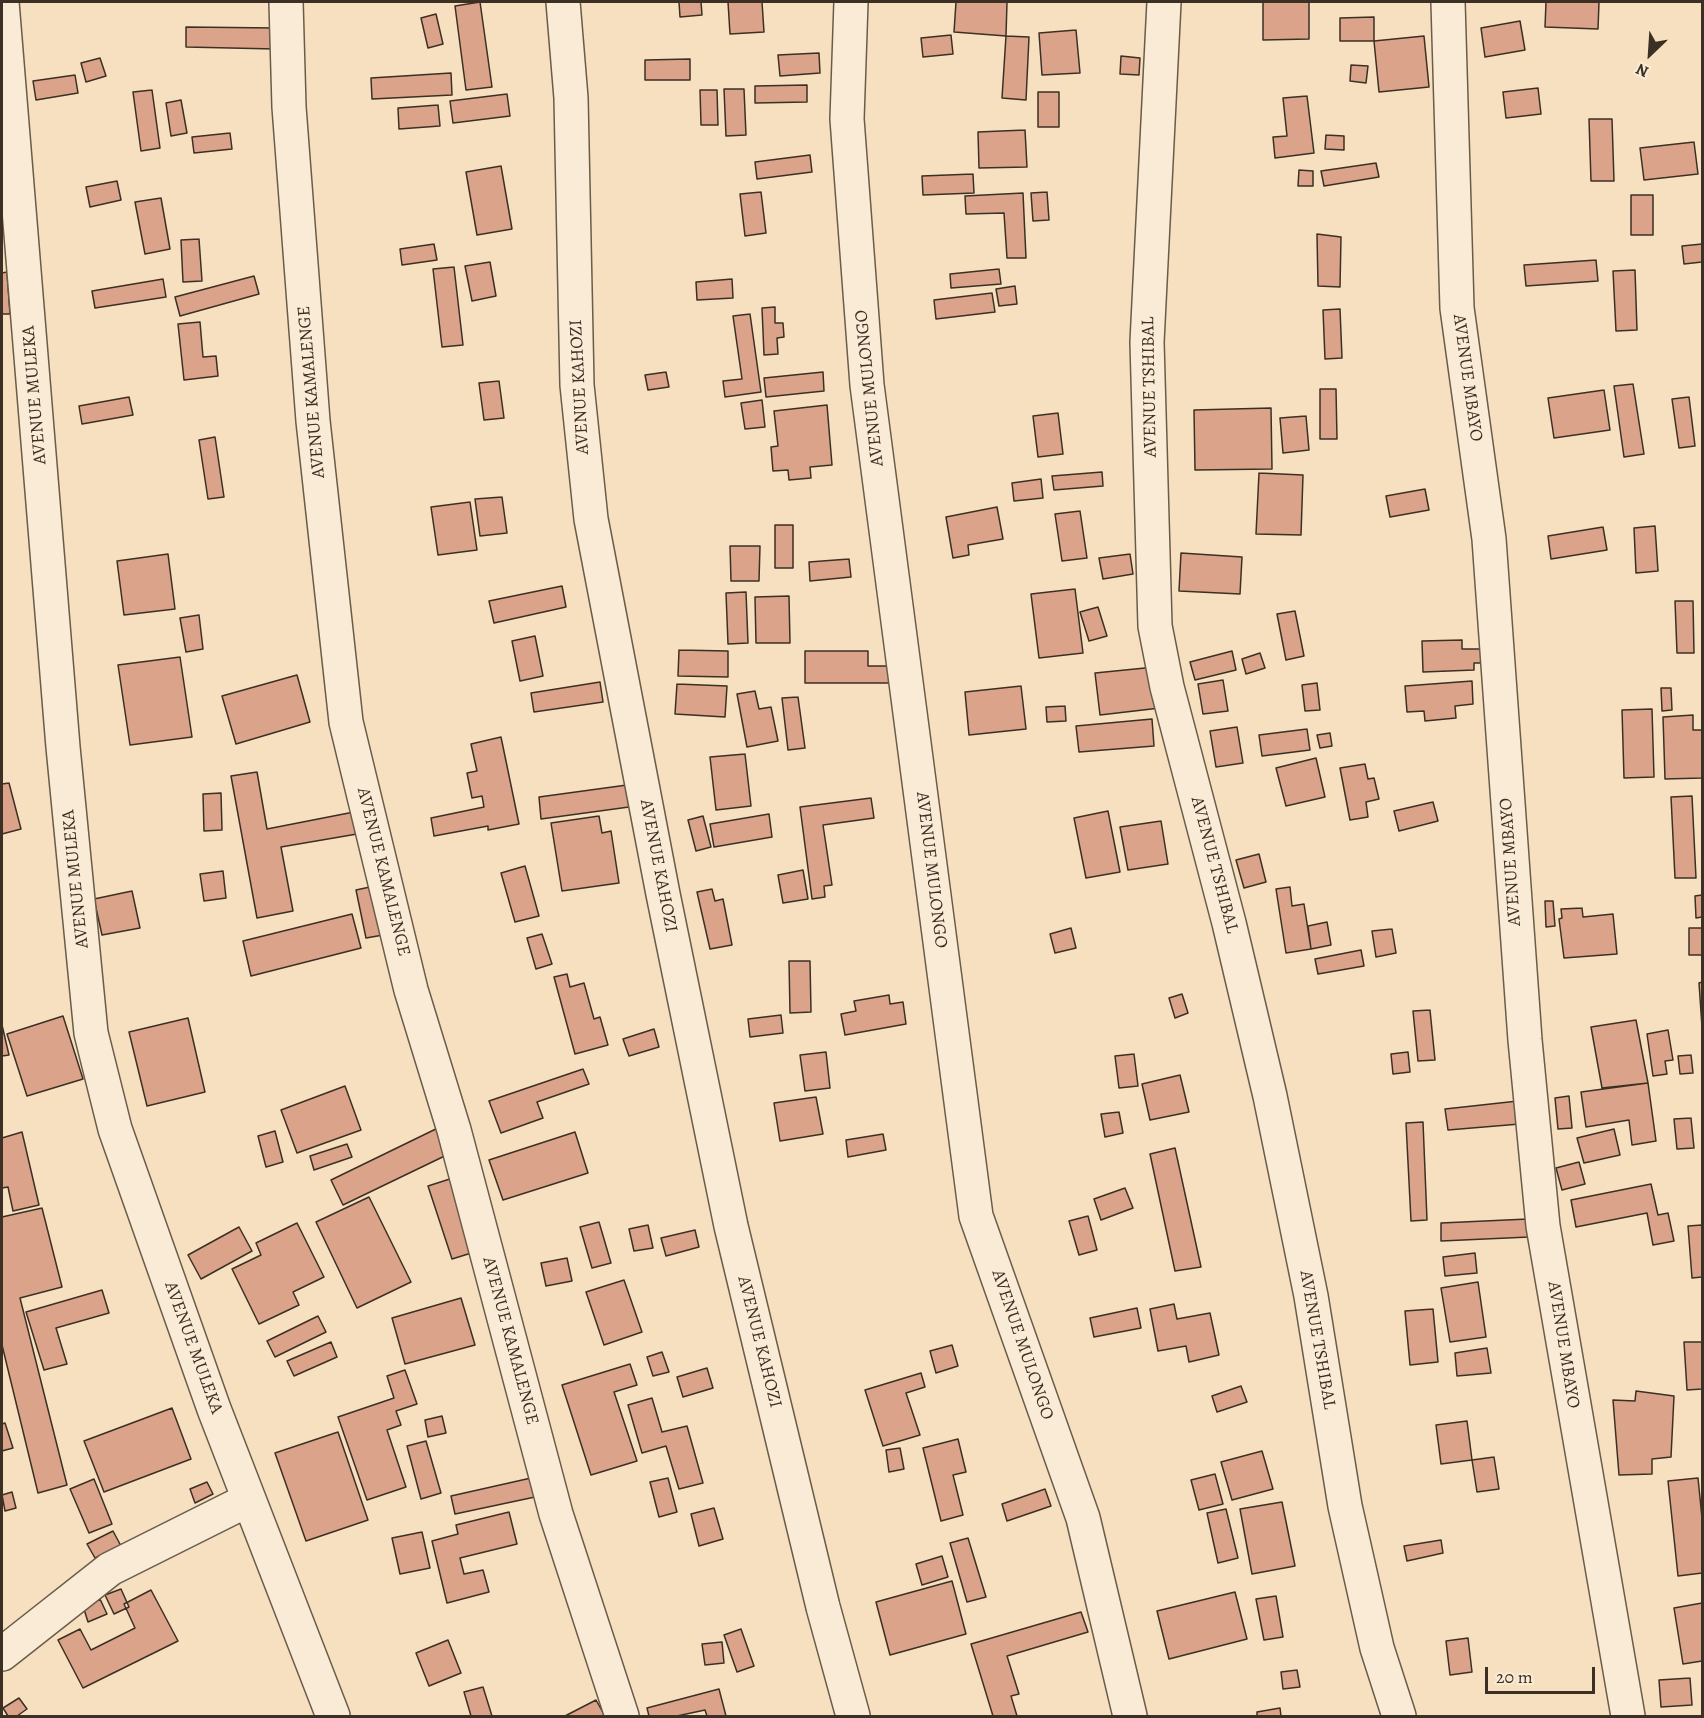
<!DOCTYPE html>
<style>
body{margin:0}
#map{position:relative;width:1704px;height:1718px;overflow:hidden;background:#f6e0bf;font-family:Alegreya,serif}
canvas{display:block}
.frame{position:absolute;inset:0;border:3px solid #3c3024;pointer-events:none}
.north{position:absolute;left:1620px;top:24px;width:60px;height:60px;-webkit-text-stroke:4px #f9ebd5;paint-order:stroke;rotate:205deg;font-size:16px;font-weight:700;line-height:24px;text-align:center;color:#3c3024}
.north::after{content:'';display:block;margin:auto;width:21px;height:27px;background:#3c3024;clip-path:polygon(50% 0,100% 100%,50% 72%,0 100%)}
.scale{position:absolute;left:1485px;top:1667px;width:110px;height:27px;box-sizing:border-box;border:3px solid #3c3024;border-top:0;padding-left:8px;font-size:18px;line-height:21px;white-space:nowrap;color:#3c3024;-webkit-text-stroke:4px #f9ebd5;paint-order:stroke}
</style>
<div id="map">
<canvas width="1704" height="1718"></canvas>
<div class="frame"></div>
<div class="north">N</div>
<div class="scale">20 m</div>
</div>
<script>
const c = document.querySelector('canvas').getContext('2d');
c.lineJoin = 'round';
function fillPath(path, color) { c.fillStyle = color; c.fill(path, 'evenodd'); }
const shape = rows => new Path2D(rows.map(r => 'M' + r).join(''));
function stroke(path, color, width, dash) { c.strokeStyle = color; c.lineWidth = width; c.lineCap = dash ? 'butt' : 'round'; c.setLineDash(dash || []); c.stroke(path); }
function label(font, color, halo, rows, align = 'center') {
  c.font = font + ' Alegreya,serif'; c.lineWidth = 4.5; c.setLineDash([]); c.textBaseline = 'middle'; c.strokeStyle = halo; c.fillStyle = color; for (const [text, x, y, turn = 0] of rows) {
    c.save(); c.translate(x, y); c.rotate((+turn || 0) * Math.PI / 180); c.textAlign = isNaN(turn) ? turn : align; if (halo) c.strokeText(text, 0, 0); c.fillText(text, 0, 0); c.restore();
  }
}
const building = shape([
 [480,2,492,87,466,90,455,6,480,2],
 [679,2,701,2,702,15,680,17,679,2],
 [728,2,762,2,764,32,730,34,728,2],
 [956,2,1007,2,1006,36,954,32,956,2],
 [1263,2,1309,2,1309,39,1263,40,1263,2],
 [1546,2,1599,2,1598,29,1545,27,1546,2],
 [436,14,443,44,428,48,421,18,436,14],
 [1374,17,1374,41,1340,41,1340,18,1374,17],
 [1520,21,1525,50,1485,57,1481,28,1520,21],
 [186,27,276,28,275,49,186,47,186,27],
 [1076,30,1080,73,1042,75,1039,33,1076,30],
 [951,35,953,54,923,57,921,38,951,35],
 [1006,36,1029,37,1026,100,1002,98,1006,36],
 [1424,36,1429,87,1379,92,1374,41,1424,36],
 [819,53,820,73,780,76,778,55,819,53],
 [1121,56,1140,58,1139,75,1120,74,1121,56],
 [100,58,106,76,86,82,81,63,100,58],
 [690,59,690,80,645,80,645,60,690,59],
 [1351,65,1368,66,1366,83,1350,81,1351,65],
 [451,73,452,95,372,99,371,78,451,73],
 [75,75,78,93,36,100,33,81,75,75],
 [807,85,807,102,755,103,755,86,807,85],
 [1538,88,1541,114,1506,118,1503,92,1538,88],
 [724,89,744,89,746,135,726,136,724,89],
 [152,90,160,148,141,151,133,92,152,90],
 [700,90,717,90,718,125,701,125,700,90],
 [1038,92,1059,92,1059,127,1038,127,1038,92],
 [507,94,510,116,453,123,450,101,507,94],
 [1307,96,1314,153,1275,158,1273,137,1287,136,1283,98,1307,96],
 [181,100,187,133,171,136,166,103,181,100],
 [438,105,440,126,399,129,398,108,438,105],
 [1589,119,1612,119,1614,181,1591,181,1589,119],
 [1025,130,1027,167,979,168,978,132,1025,130],
 [230,133,232,149,194,153,192,137,230,133],
 [1326,135,1344,136,1344,150,1325,149,1326,135],
 [1694,142,1698,174,1644,180,1640,148,1694,142],
 [810,155,812,172,757,179,755,162,810,155],
 [1376,163,1379,177,1324,186,1321,171,1376,163],
 [501,166,512,229,477,235,466,172,501,166],
 [1299,170,1313,171,1313,186,1298,186,1299,170],
 [973,174,974,193,923,195,922,176,973,174],
 [117,181,121,200,90,207,86,187,117,181],
 [761,192,766,233,745,236,740,194,761,192],
 [1047,192,1049,220,1033,221,1031,193,1047,192],
 [1023,193,1026,258,1007,258,1004,213,966,214,965,196,1023,193],
 [1631,195,1653,195,1653,235,1631,235,1631,195],
 [161,198,170,249,145,254,135,202,161,198],
 [1317,234,1341,237,1340,287,1318,286,1317,234],
 [199,239,202,281,183,282,181,240,199,239],
 [434,244,437,260,402,265,400,249,434,244],
 [1702,244,1702,262,1684,264,1682,246,1702,244],
 [1596,260,1598,281,1526,286,1524,265,1596,260],
 [490,262,496,296,472,301,465,266,490,262],
 [454,267,463,345,442,347,433,269,454,267],
 [999,269,1001,284,951,288,950,274,999,269],
 [1635,270,1637,330,1616,331,1613,271,1635,270],
 [7,272,10,314,2,314,2,273,7,272],
 [254,276,259,294,180,316,175,297,254,276],
 [163,279,166,297,95,308,92,291,163,279],
 [732,279,733,298,697,300,696,282,732,279],
 [1015,286,1017,304,999,306,996,289,1015,286],
 [992,293,995,312,936,319,934,300,992,293],
 [775,307,775,323,783,323,784,337,777,338,778,354,764,355,762,308,775,307],
 [1340,309,1342,358,1325,359,1323,310,1340,309],
 [750,314,761,392,725,397,723,381,742,379,733,316,750,314],
 [200,322,203,357,216,356,218,376,184,380,178,324,200,322],
 [666,372,669,387,648,390,645,375,666,372],
 [823,372,824,391,766,397,764,378,823,372],
 [499,381,504,418,484,420,479,383,499,381],
 [1633,384,1644,454,1624,457,1614,386,1633,384],
 [1320,389,1336,389,1337,439,1320,439,1320,389],
 [1604,390,1610,430,1554,438,1548,398,1604,390],
 [129,397,133,415,82,424,79,406,129,397],
 [1689,397,1695,446,1679,448,1672,399,1689,397],
 [762,400,765,427,745,429,741,403,762,400],
 [827,405,832,465,810,467,811,478,789,480,788,470,773,471,771,447,778,446,774,411,827,405],
 [1271,408,1272,469,1195,470,1194,410,1271,408],
 [1058,413,1063,454,1038,457,1033,416,1058,413],
 [1306,416,1309,450,1283,453,1280,418,1306,416],
 [215,437,224,497,208,499,199,440,215,437],
 [1102,472,1103,486,1054,490,1052,476,1102,472],
 [1259,473,1303,475,1301,535,1256,534,1259,473],
 [1041,479,1043,498,1014,501,1012,483,1041,479],
 [1425,489,1429,510,1390,517,1386,496,1425,489],
 [502,497,507,533,480,536,475,499,502,497],
 [470,502,477,550,438,555,431,507,470,502],
 [997,507,1003,539,968,545,969,555,953,558,946,517,997,507],
 [1080,511,1087,558,1062,561,1055,514,1080,511],
 [775,525,793,525,793,568,775,568,775,525],
 [1655,526,1658,571,1636,573,1634,528,1655,526],
 [1603,527,1607,550,1551,559,1548,536,1603,527],
 [730,546,760,546,759,581,731,581,730,546],
 [1181,553,1242,557,1240,594,1179,591,1181,553],
 [168,554,175,609,124,615,117,561,168,554],
 [1130,554,1133,574,1103,579,1099,558,1130,554],
 [849,559,851,577,810,581,809,562,849,559],
 [562,586,566,607,494,623,489,601,562,586],
 [1075,589,1083,653,1039,658,1031,594,1075,589],
 [746,592,748,643,728,644,726,593,746,592],
 [789,596,790,643,756,643,755,597,789,596],
 [1675,601,1693,601,1694,653,1677,653,1675,601],
 [1098,607,1107,636,1089,641,1080,612,1098,607],
 [1295,611,1304,656,1286,660,1277,614,1295,611],
 [199,615,203,649,186,652,180,618,199,615],
 [535,636,543,676,520,681,512,641,535,636],
 [1462,640,1462,649,1483,649,1483,663,1474,663,1474,670,1423,672,1422,641,1462,640],
 [679,650,728,651,728,677,678,676,679,650],
 [805,651,868,651,868,666,891,666,891,683,805,683,805,651],
 [1232,651,1236,670,1195,680,1190,662,1232,651],
 [1260,653,1265,668,1246,674,1242,659,1260,653],
 [180,657,192,737,130,745,118,665,180,657],
 [1155,667,1160,708,1100,715,1095,673,1155,667],
 [297,675,310,722,236,744,222,696,297,675],
 [1223,680,1228,711,1203,714,1198,684,1223,680],
 [1472,681,1473,704,1455,706,1456,718,1425,721,1424,711,1407,712,1405,686,1472,681],
 [600,682,603,702,534,712,531,693,600,682],
 [1317,683,1320,710,1305,711,1302,685,1317,683],
 [677,684,727,686,725,717,675,714,677,684],
 [1021,686,1026,729,969,735,965,692,1021,686],
 [1661,688,1671,688,1672,710,1662,711,1661,688],
 [755,691,759,709,771,707,778,741,747,747,737,694,755,691],
 [798,697,805,748,788,750,782,698,798,697],
 [1065,706,1066,721,1047,722,1046,707,1065,706],
 [1652,709,1654,777,1624,778,1622,710,1652,709],
 [1693,715,1693,730,1702,730,1702,778,1665,779,1663,717,1693,715],
 [1152,719,1154,746,1079,752,1076,726,1152,719],
 [1237,727,1243,763,1216,767,1210,731,1237,727],
 [1307,729,1310,750,1262,756,1259,735,1307,729],
 [1330,733,1332,746,1320,748,1317,735,1330,733],
 [501,737,519,824,488,830,488,826,434,836,431,818,484,807,482,796,472,798,467,773,477,771,471,744,501,737],
 [745,754,751,806,716,810,710,757,745,754],
 [1316,758,1325,797,1286,806,1276,768,1316,758],
 [1365,764,1368,779,1374,778,1379,799,1366,802,1368,817,1350,820,1340,768,1365,764],
 [257,772,267,829,359,811,363,833,281,847,293,911,257,918,231,776,257,772],
 [9,783,21,829,2,834,2,784,9,783],
 [627,785,629,807,541,819,539,797,627,785],
 [221,793,222,830,204,831,203,794,221,793],
 [1692,796,1696,878,1675,878,1671,797,1692,796],
 [871,798,874,818,823,825,832,885,824,886,825,897,812,899,800,807,871,798],
 [1433,802,1438,821,1399,831,1394,811,1433,802],
 [1108,811,1120,872,1086,878,1074,818,1108,811],
 [769,814,772,837,714,847,710,824,769,814],
 [599,816,602,833,611,831,619,883,562,891,551,823,599,816],
 [703,816,711,847,696,851,688,820,703,816],
 [1161,821,1168,864,1128,870,1120,827,1161,821],
 [1259,854,1266,882,1244,888,1236,860,1259,854],
 [525,866,539,916,515,922,501,873,525,866],
 [803,870,808,899,783,903,778,875,803,870],
 [223,871,226,898,204,901,200,874,223,871],
 [379,885,389,934,366,938,356,890,379,885],
 [1290,887,1292,906,1304,904,1311,949,1286,953,1276,889,1290,887],
 [712,889,715,901,723,899,732,945,710,949,697,892,712,889],
 [132,891,140,928,102,935,94,899,132,891],
 [1702,895,1702,917,1696,918,1695,896,1702,895],
 [1545,901,1553,901,1555,926,1546,927,1545,901],
 [1582,908,1583,917,1613,914,1617,954,1564,958,1559,919,1562,918,1561,909,1582,908],
 [352,914,361,948,251,976,243,941,352,914],
 [1327,922,1331,945,1311,949,1308,926,1327,922],
 [1071,928,1076,948,1055,953,1050,934,1071,928],
 [1689,928,1702,928,1702,955,1689,955,1689,928],
 [1392,929,1396,953,1376,957,1372,931,1392,929],
 [542,934,552,964,536,969,527,938,542,934],
 [1361,950,1364,966,1318,974,1315,959,1361,950],
 [789,961,810,961,811,1012,790,1013,789,961],
 [567,974,570,987,584,983,594,1019,600,1017,608,1045,575,1054,554,977,567,974],
 [1702,982,1702,1027,1699,983,1702,982],
 [1182,994,1188,1013,1175,1018,1169,998,1182,994],
 [889,995,890,1004,903,1002,906,1024,845,1035,841,1014,856,1011,854,1001,889,995],
 [1430,1010,1435,1060,1418,1061,1413,1011,1430,1010],
 [781,1015,783,1033,750,1037,748,1019,781,1015],
 [63,1016,83,1079,27,1096,7,1034,63,1016],
 [188,1018,205,1092,147,1106,129,1032,188,1018],
 [1636,1020,1648,1083,1602,1088,1591,1027,1636,1020],
 [2,1025,9,1055,2,1056,2,1025],
 [654,1029,659,1047,629,1056,623,1039,654,1029],
 [1668,1030,1673,1060,1665,1061,1667,1074,1653,1076,1647,1034,1668,1030],
 [826,1052,830,1088,805,1091,800,1055,826,1052],
 [1408,1052,1410,1072,1393,1074,1391,1054,1408,1052],
 [1134,1054,1138,1086,1119,1088,1115,1056,1134,1054],
 [1691,1055,1693,1073,1680,1074,1678,1056,1691,1055],
 [583,1069,589,1084,537,1102,543,1118,501,1133,489,1101,583,1069],
 [1180,1075,1189,1112,1150,1120,1142,1084,1180,1075],
 [1648,1083,1656,1141,1632,1145,1629,1120,1586,1127,1581,1092,1648,1083],
 [345,1086,361,1130,297,1153,281,1110,345,1086],
 [1569,1096,1572,1128,1558,1129,1555,1098,1569,1096],
 [816,1097,823,1134,780,1141,774,1103,816,1097],
 [1518,1101,1520,1124,1448,1130,1445,1109,1518,1101],
 [1119,1112,1123,1133,1105,1137,1101,1114,1119,1112],
 [1691,1118,1694,1148,1677,1149,1674,1119,1691,1118],
 [1423,1122,1427,1220,1411,1221,1406,1123,1423,1122],
 [442,1126,455,1151,343,1205,331,1180,442,1126],
 [1614,1129,1620,1155,1584,1163,1577,1138,1614,1129],
 [275,1131,283,1162,266,1167,258,1136,275,1131],
 [22,1132,39,1205,13,1211,8,1187,2,1188,2,1138,22,1132],
 [575,1132,588,1173,503,1200,489,1160,575,1132],
 [883,1134,886,1150,848,1157,846,1140,883,1134],
 [347,1144,352,1157,314,1170,310,1156,347,1144],
 [1175,1148,1201,1267,1175,1271,1150,1154,1175,1148],
 [1579,1162,1585,1184,1562,1190,1556,1168,1579,1162],
 [456,1177,481,1250,452,1259,428,1186,456,1177],
 [1651,1184,1658,1215,1668,1213,1674,1241,1653,1245,1647,1213,1576,1227,1571,1200,1651,1184],
 [1125,1188,1133,1208,1101,1220,1094,1199,1125,1188],
 [369,1197,411,1282,357,1308,316,1222,369,1197],
 [42,1208,62,1287,20,1298,67,1485,38,1493,2,1345,2,1217,42,1208],
 [1088,1216,1097,1250,1079,1255,1069,1221,1088,1216],
 [1528,1219,1529,1237,1441,1241,1441,1223,1528,1219],
 [599,1222,611,1263,592,1268,580,1227,599,1222],
 [297,1223,324,1277,293,1292,299,1305,259,1324,232,1269,261,1255,256,1243,297,1223],
 [648,1225,653,1248,634,1251,629,1229,648,1225],
 [1702,1225,1702,1277,1692,1278,1688,1226,1702,1225],
 [239,1227,252,1251,201,1279,188,1255,239,1227],
 [695,1230,699,1247,666,1256,661,1238,695,1230],
 [1475,1253,1477,1273,1445,1276,1443,1257,1475,1253],
 [567,1258,572,1281,546,1286,541,1263,567,1258],
 [624,1280,642,1332,604,1345,586,1292,624,1280],
 [1478,1282,1486,1337,1450,1342,1441,1288,1478,1282],
 [102,1290,109,1313,56,1328,67,1364,44,1370,26,1312,102,1290],
 [461,1298,475,1345,405,1364,392,1318,461,1298],
 [1174,1304,1177,1319,1210,1313,1219,1355,1189,1362,1186,1346,1158,1351,1150,1309,1174,1304],
 [1137,1308,1141,1328,1094,1337,1090,1318,1137,1308],
 [1433,1309,1438,1362,1410,1365,1405,1311,1433,1309],
 [318,1316,326,1332,275,1357,267,1341,318,1316],
 [331,1342,337,1357,294,1376,287,1361,331,1342],
 [1684,1342,1702,1342,1702,1389,1687,1390,1684,1342],
 [952,1345,958,1366,936,1373,930,1351,952,1345],
 [1487,1348,1491,1373,1457,1376,1455,1353,1487,1348],
 [662,1352,669,1372,653,1376,647,1357,662,1352],
 [630,1364,637,1385,614,1392,637,1461,591,1475,562,1385,630,1364],
 [707,1368,713,1388,683,1397,677,1377,707,1368],
 [405,1370,417,1404,396,1411,401,1425,387,1430,406,1487,367,1500,338,1417,394,1398,387,1376,405,1370],
 [921,1373,925,1387,906,1393,920,1435,883,1446,865,1390,921,1373],
 [1241,1386,1247,1402,1217,1412,1212,1396,1241,1386],
 [1636,1391,1674,1396,1671,1457,1652,1459,1652,1474,1619,1475,1613,1400,1635,1401,1636,1391],
 [652,1398,662,1432,687,1426,703,1483,679,1489,666,1446,642,1453,628,1405,652,1398],
 [172,1408,191,1459,104,1492,84,1441,172,1408],
 [442,1416,446,1433,428,1437,425,1420,442,1416],
 [1467,1421,1472,1460,1441,1464,1436,1425,1467,1421],
 [5,1423,13,1448,2,1451,2,1424,5,1423],
 [338,1432,368,1520,306,1541,275,1453,338,1432],
 [958,1439,966,1472,953,1475,963,1515,941,1521,923,1448,958,1439],
 [426,1441,441,1493,421,1499,407,1446,426,1441],
 [900,1448,904,1469,889,1472,886,1450,900,1448],
 [1262,1451,1273,1489,1232,1500,1221,1462,1262,1451],
 [1494,1457,1499,1489,1477,1492,1472,1460,1494,1457],
 [1215,1474,1223,1504,1199,1510,1191,1480,1215,1474],
 [531,1478,535,1497,455,1514,451,1496,531,1478],
 [668,1478,677,1512,659,1517,650,1482,668,1478],
 [1698,1478,1702,1518,1702,1573,1678,1576,1668,1481,1698,1478],
 [94,1479,112,1524,89,1533,70,1489,94,1479],
 [207,1482,213,1494,195,1503,190,1489,207,1482],
 [1045,1489,1051,1506,1007,1521,1002,1504,1045,1489],
 [12,1492,16,1508,5,1511,2,1495,12,1492],
 [1282,1502,1295,1566,1252,1574,1240,1509,1282,1502],
 [714,1508,723,1539,699,1546,691,1514,714,1508],
 [1226,1509,1238,1558,1218,1563,1207,1513,1226,1509],
 [509,1512,517,1544,460,1558,464,1574,483,1570,489,1592,447,1603,432,1541,458,1534,456,1525,509,1512],
 [113,1531,121,1546,95,1558,87,1544,113,1531],
 [422,1532,430,1568,400,1574,392,1538,422,1532],
 [968,1538,986,1597,967,1602,950,1543,968,1538],
 [1441,1540,1443,1553,1407,1561,1404,1546,1441,1540],
 [942,1556,948,1577,922,1585,916,1564,942,1556],
 [952,1581,966,1634,890,1655,876,1602,952,1581],
 [121,1589,129,1607,114,1614,105,1595,121,1589],
 [151,1590,178,1641,83,1688,58,1640,80,1629,91,1650,135,1628,124,1604,151,1590],
 [1235,1592,1247,1639,1169,1659,1157,1611,1235,1592],
 [1276,1596,1283,1637,1264,1640,1256,1599,1276,1596],
 [100,1599,107,1614,88,1622,83,1606,100,1599],
 [1702,1603,1702,1661,1683,1664,1674,1608,1702,1603],
 [1081,1612,1088,1632,1007,1656,1019,1694,1011,1696,1017,1716,993,1716,971,1644,1081,1612],
 [741,1629,754,1666,737,1672,724,1635,741,1629],
 [1468,1638,1472,1672,1450,1675,1446,1641,1468,1638],
 [448,1640,461,1673,429,1686,416,1653,448,1640],
 [722,1642,724,1663,705,1665,702,1644,722,1642],
 [1297,1670,1300,1687,1283,1689,1281,1672,1297,1670],
 [1690,1678,1692,1705,1661,1707,1659,1680,1690,1678],
 [483,1687,492,1716,471,1716,464,1692,483,1687],
 [719,1689,726,1716,707,1716,705,1710,677,1716,649,1716,647,1708,719,1689],
 [19,1698,27,1709,17,1716,8,1716,3,1708,19,1698],
 [596,1700,605,1716,565,1716,596,1700],
 [1280,1708,1281,1716,1257,1716,1257,1712,1280,1708]
]);
fillPath(building, '#dba38a');
stroke(building, '#3c3024', 1.5);
const minor = shape([
 [2,2,63,747,91,1033,115,1129,214,1409,333,1716],
 [286,2,289,107,313,421,346,722,411,990,454,1130,556,1514,622,1716],
 [563,2,571,98,577,385,591,519,663,894,731,1226,823,1607,853,1716],
 [851,2,847,119,867,385,976,1216,1083,1518,1130,1716],
 [1164,2,1147,342,1155,626,1167,687,1229,923,1270,1096,1311,1296,1345,1506,1377,1648,1399,1716],
 [1448,2,1457,308,1489,539,1525,1040,1543,1226,1628,1716],
 [2,1654,110,1569,248,1500]
]);
stroke(minor, '#6a5c4b', 36);
stroke(minor, '#f9ebd5', 33);
label('18px', '#3c3024', '#f9ebd5', [
 ["AVENUE MBAYO",1467,378,82],
 ["AVENUE KAHOZI",580,387,-93],
 ["AVENUE TSHIBAL",1150,387,-91],
 ["AVENUE MULONGO",870,388,-96],
 ["AVENUE KAMALENGE",312,392,-95],
 ["AVENUE MULEKA",35,395,-95],
 ["AVENUE MBAYO",1511,862,-94],
 ["AVENUE TSHIBAL",1214,865,75],
 ["AVENUE KAHOZI",658,866,79],
 ["AVENUE MULONGO",931,870,83],
 ["AVENUE KAMALENGE",383,872,76],
 ["AVENUE MULEKA",76,879,-96],
 ["AVENUE TSHIBAL",1317,1340,80],
 ["AVENUE KAMALENGE",510,1341,75],
 ["AVENUE KAHOZI",759,1342,76],
 ["AVENUE MULONGO",1022,1345,71],
 ["AVENUE MBAYO",1563,1345,81],
 ["AVENUE MULEKA",193,1348,70]
]);
</script>
